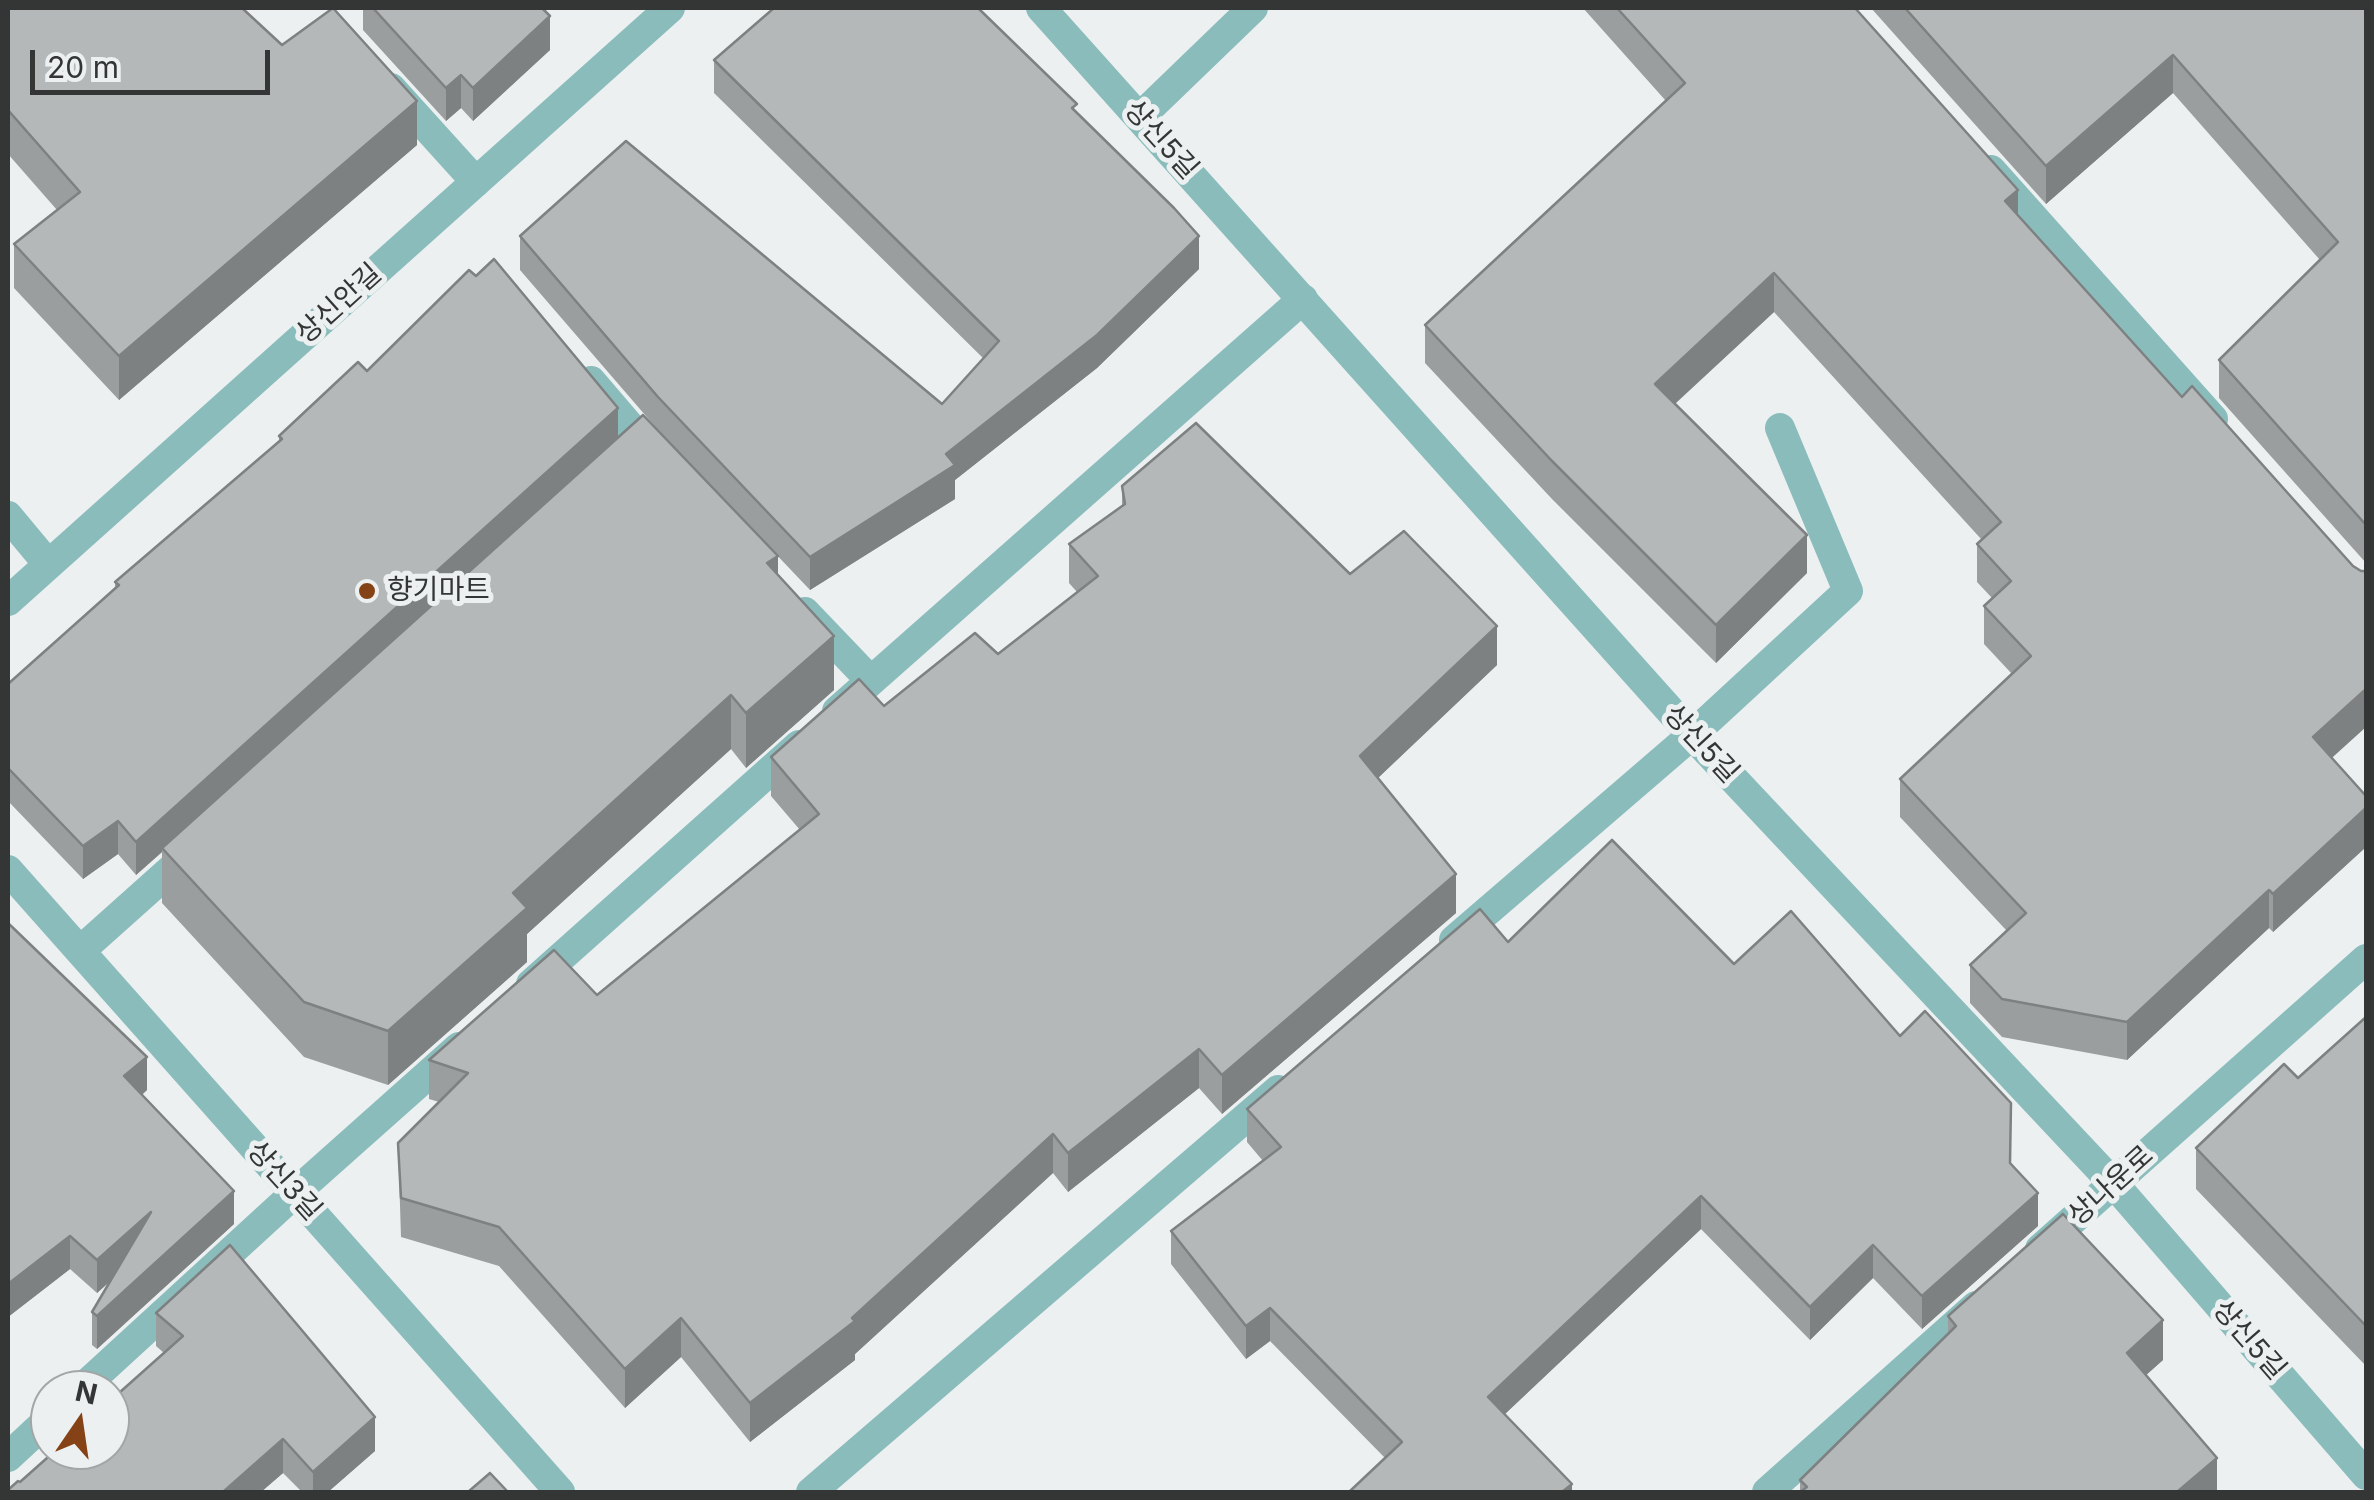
<!DOCTYPE html>
<meta charset="utf-8">
<style>
body{margin:0}
#map{position:relative;width:2374px;height:1500px;overflow:hidden;background:#ecf0f0;font-family:Inter,sans-serif}
canvas{display:block}
.frame{position:absolute;inset:0;border:10px solid #343636;pointer-events:none}
.north{position:absolute;left:30px;top:1370px;width:100px;height:100px;box-sizing:border-box;background:#ecf0f0;border:2px solid #a2a6a6;border-radius:50%;rotate:13deg;font-size:28px;font-weight:700;line-height:40px;text-align:center;color:#343636}
.north::after{content:'';display:block;margin:auto;width:35px;height:45px;background:#864217;clip-path:polygon(50% 0,100% 100%,50% 72%,0 100%)}
.scale{position:absolute;left:30px;top:50px;width:240px;height:45px;box-sizing:border-box;border:5px solid #343636;border-top:0;padding-left:12px;font-size:30px;line-height:35px;white-space:nowrap;color:#343636;-webkit-text-stroke:8px #ecf0f0;paint-order:stroke}
</style>
<div id="map">
<canvas width="2374" height="1500"></canvas>
<div class="frame"></div>
<div class="north">N</div>
<div class="scale">20 m</div>
</div>
<script>
const c = document.querySelector('canvas').getContext('2d');
c.lineJoin = 'round';
const shape = rows => new Path2D(rows.map(r => 'M' + r).join(''));
function stroke(path, color, width, dash) { c.strokeStyle = color; c.lineWidth = width; c.lineCap = dash ? 'butt' : 'round'; c.setLineDash(dash || []); c.stroke(path); }
function fillPath(path, color) { c.fillStyle = color; c.fill(path, 'evenodd'); }
function label(font, color, halo, rows, align = 'center') {
  c.font = font + ' Inter,"Noto Sans KR",sans-serif'; c.lineWidth = 10; c.setLineDash([]); c.textBaseline = 'middle'; c.strokeStyle = halo; c.fillStyle = color; for (const [text, x, y, turn = 0] of rows) {
    c.save(); c.translate(x, y); c.rotate((+turn || 0) * Math.PI / 180); c.textAlign = isNaN(turn) ? turn : align; if (halo) c.strokeText(text, 0, 0); c.fillText(text, 0, 0); c.restore();
  }
}
stroke(shape([
 [1041,8,1692,735,2114,1184,2366,1475],
 [391,88,476,182],
 [1140,117,1253,8],
 [1991,170,2213,419],
 [591,381,644,443,632,455],
 [8,516,48,564],
 [8,601,670,8],
 [805,612,871,681],
 [837,711,1303,299],
 [8,870,560,1492],
 [1454,940,1692,735,1848,591,1780,428],
 [80,951,193,850],
 [531,984,799,745],
 [2040,1249,2366,959],
 [80,1390,295,1193,459,1047],
 [8,1457,50,1418],
 [811,1492,1278,1090],
 [1767,1492,1976,1306]
]), '#8bbcbc', 30);
fillPath(shape([
 [8,8,417,145,119,400,14,288,14,244,57,210,8,154],
 [363,8,542,8,550,50,473,121,461,108,446,121,363,30],
 [774,8,981,8,981,10,1077,113,1199,269,1097,368,955,480,955,499,810,590,658,430,520,270,520,236,942,404,984,359,714,93,714,60],
 [1583,8,1855,8,2018,216,2332,758,2366,796,2366,847,2273,932,2269,928,2127,1060,2002,1037,1970,1003,1970,965,2007,931,1900,817,1900,779,2012,674,1984,644,1984,606,1992,598,1977,582,1977,544,1982,540,1774,312,1675,404,1807,573,1716,663,1552,499,1425,363,1425,325,1666,101],
 [1871,8,2366,8,2366,563,2219,398,2219,360,2320,260,2173,93,2046,204],
 [367,371,618,437,778,575,834,690,746,768,731,749,527,934,527,962,388,1085,304,1057,162,903,162,852,136,875,118,854,83,879,8,801,8,684,115,588,115,582,279,441,279,436],
 [1122,486,1350,574,1497,665,1378,778,1456,913,1222,1114,1199,1088,1068,1192,1053,1173,855,1354,855,1360,750,1442,681,1357,625,1408,499,1266,401,1237,398,1143,439,1102,429,1099,429,1060,597,995,800,830,771,796,771,757,998,654,1077,592,1069,583,1069,544,1122,506],
 [8,923,147,1090,142,1095,234,1224,97,1349,92,1345,92,1312,109,1282,97,1293,70,1269,8,1317],
 [1508,942,1734,964,2010,1164,2038,1226,1922,1329,1873,1278,1810,1340,1701,1229,1505,1414,1572,1492,1385,1458,1270,1341,1246,1359,1171,1264,1171,1231,1263,1161,1247,1142,1247,1109],
 [2366,1017,2366,1366,2196,1189,2196,1148,2298,1078],
 [156,1313,375,1451,328,1492,302,1492,283,1473,261,1492,8,1492,164,1353,156,1346],
 [1948,1316,2163,1360,2146,1375,2217,1492,1800,1492,1800,1480,1948,1334]
]), '#9b9e9e');
fillPath(shape([
 [550,16,550,50,473,121,473,88],
 [2173,55,2173,93,2046,204,2046,166],
 [461,75,461,108,446,121,446,88],
 [417,101,417,145,119,400,119,356],
 [2018,190,2018,229,2005,201],
 [1199,236,1199,269,1097,368,955,480,955,499,810,590,810,557],
 [1774,273,1774,312,1655,422,1655,384],
 [618,408,618,441,162,848,162,852,136,875,136,842],
 [1807,535,1807,573,1716,663,1716,625],
 [778,556,778,610,767,563],
 [1497,626,1497,665,1360,795,1360,756],
 [834,636,834,690,746,768,746,713],
 [2366,689,2366,727,2313,775,2313,737],
 [731,695,731,749,527,934,527,962,388,1085,388,1031,513,893],
 [2366,808,2366,847,2273,932,2273,894],
 [118,821,118,854,83,879,83,846],
 [1456,874,1456,913,1222,1114,1222,1075],
 [2269,890,2269,928,2127,1060,2127,1022],
 [1199,1049,1199,1088,1068,1192,1068,1153],
 [147,1057,147,1090,124,1109,124,1076],
 [1053,1134,1053,1173,855,1354,855,1360,750,1442,750,1403,852,1318],
 [234,1191,234,1224,97,1349,97,1316],
 [2038,1193,2038,1226,1922,1329,1922,1296],
 [1701,1196,1701,1229,1488,1430,1488,1397],
 [151,1212,151,1245,97,1293,97,1260],
 [70,1236,70,1269,8,1317,8,1284],
 [1873,1245,1873,1278,1810,1340,1810,1307],
 [1270,1308,1270,1341,1246,1359,1246,1326],
 [681,1318,681,1357,625,1408,625,1369],
 [2163,1320,2163,1360,2127,1392,2127,1353],
 [375,1417,375,1451,328,1492,313,1492,313,1472],
 [283,1439,283,1473,261,1492,223,1492],
 [2217,1458,2217,1492,2177,1492],
 [1572,1484,1572,1492,1562,1492]
]), '#7e8181');
const building = shape([
 [8,8,242,8,282,45,333,8,417,101,119,356,14,244,80,192,8,110,8,8],
 [373,8,542,8,550,16,473,88,461,75,446,88,373,8],
 [774,8,978,8,1077,104,1072,108,1174,208,1199,236,1097,335,946,454,955,465,810,557,658,397,520,236,626,141,942,404,999,341,714,60,774,8],
 [1617,8,1855,8,2018,190,2005,201,2182,397,2192,386,2353,566,2361,571,2366,571,2366,689,2313,737,2366,796,2366,808,2273,894,2269,890,2127,1022,2002,999,1970,965,2026,913,1900,779,2031,656,1984,606,2011,581,1977,544,2001,522,1774,273,1655,384,1807,535,1716,625,1552,461,1425,325,1685,83,1617,8],
 [1905,8,2366,8,2366,525,2219,360,2338,242,2173,55,2046,166,1905,8],
 [494,259,618,408,136,842,118,821,83,846,8,768,8,684,119,585,115,582,282,439,279,436,358,362,367,371,469,270,476,276,494,259],
 [643,415,778,556,767,563,834,636,746,713,731,695,513,893,527,908,388,1031,304,1002,162,848,643,415],
 [1196,423,1350,574,1404,531,1497,626,1360,756,1456,874,1222,1075,1199,1049,1068,1153,1053,1134,852,1318,855,1321,750,1403,681,1318,625,1369,499,1227,401,1198,398,1143,468,1073,429,1060,554,950,597,995,819,814,771,757,859,679,884,706,975,633,998,654,1098,576,1069,544,1125,504,1122,486,1196,423],
 [1612,840,1734,964,1791,911,1900,1036,1925,1011,2011,1103,2010,1163,2038,1193,1922,1296,1873,1245,1810,1307,1701,1196,1488,1397,1572,1484,1562,1492,1349,1492,1402,1442,1270,1308,1246,1326,1171,1231,1281,1147,1247,1109,1480,909,1508,942,1612,840],
 [8,923,147,1057,124,1076,234,1191,97,1316,92,1312,151,1212,97,1260,70,1236,8,1284,8,923],
 [2366,1017,2366,1326,2196,1148,2284,1064,2298,1078,2366,1017],
 [2063,1214,2163,1320,2127,1353,2217,1458,2177,1492,1800,1492,1807,1487,1800,1480,1956,1326,1948,1316,2063,1214],
 [230,1245,375,1417,313,1472,283,1439,223,1492,8,1492,8,1490,18,1481,20,1482,56,1450,110,1450,110,1401,183,1336,156,1313,230,1245],
 [490,1473,508,1492,468,1492,490,1473]
]);
fillPath(building, '#b4b8b8');
stroke(building, '#7e8181', 2.5);
for (const [x, y, r, color] of [
 [367,591,10,"#864217"]
]) { const dot = new Path2D(); dot.arc(x, y, r, 0, 2 * Math.PI); c.fillStyle = color; c.fill(dot); stroke(dot, '#ecf0f0', 4); }
label('28px', '#343636', '#ecf0f0', [
 ["상신5길",1161,140,48],
 ["상신안길",339,304,-42],
 ["상신5길",1701,744,47],
 ["상신3길",284,1181,48],
 ["상나운로",2111,1186,-42],
 ["상신5길",2249,1340,49]
]);
label('28px', '#343636', '#ecf0f0', [
 ["향기마트",387,591]
], 'left');
</script>
